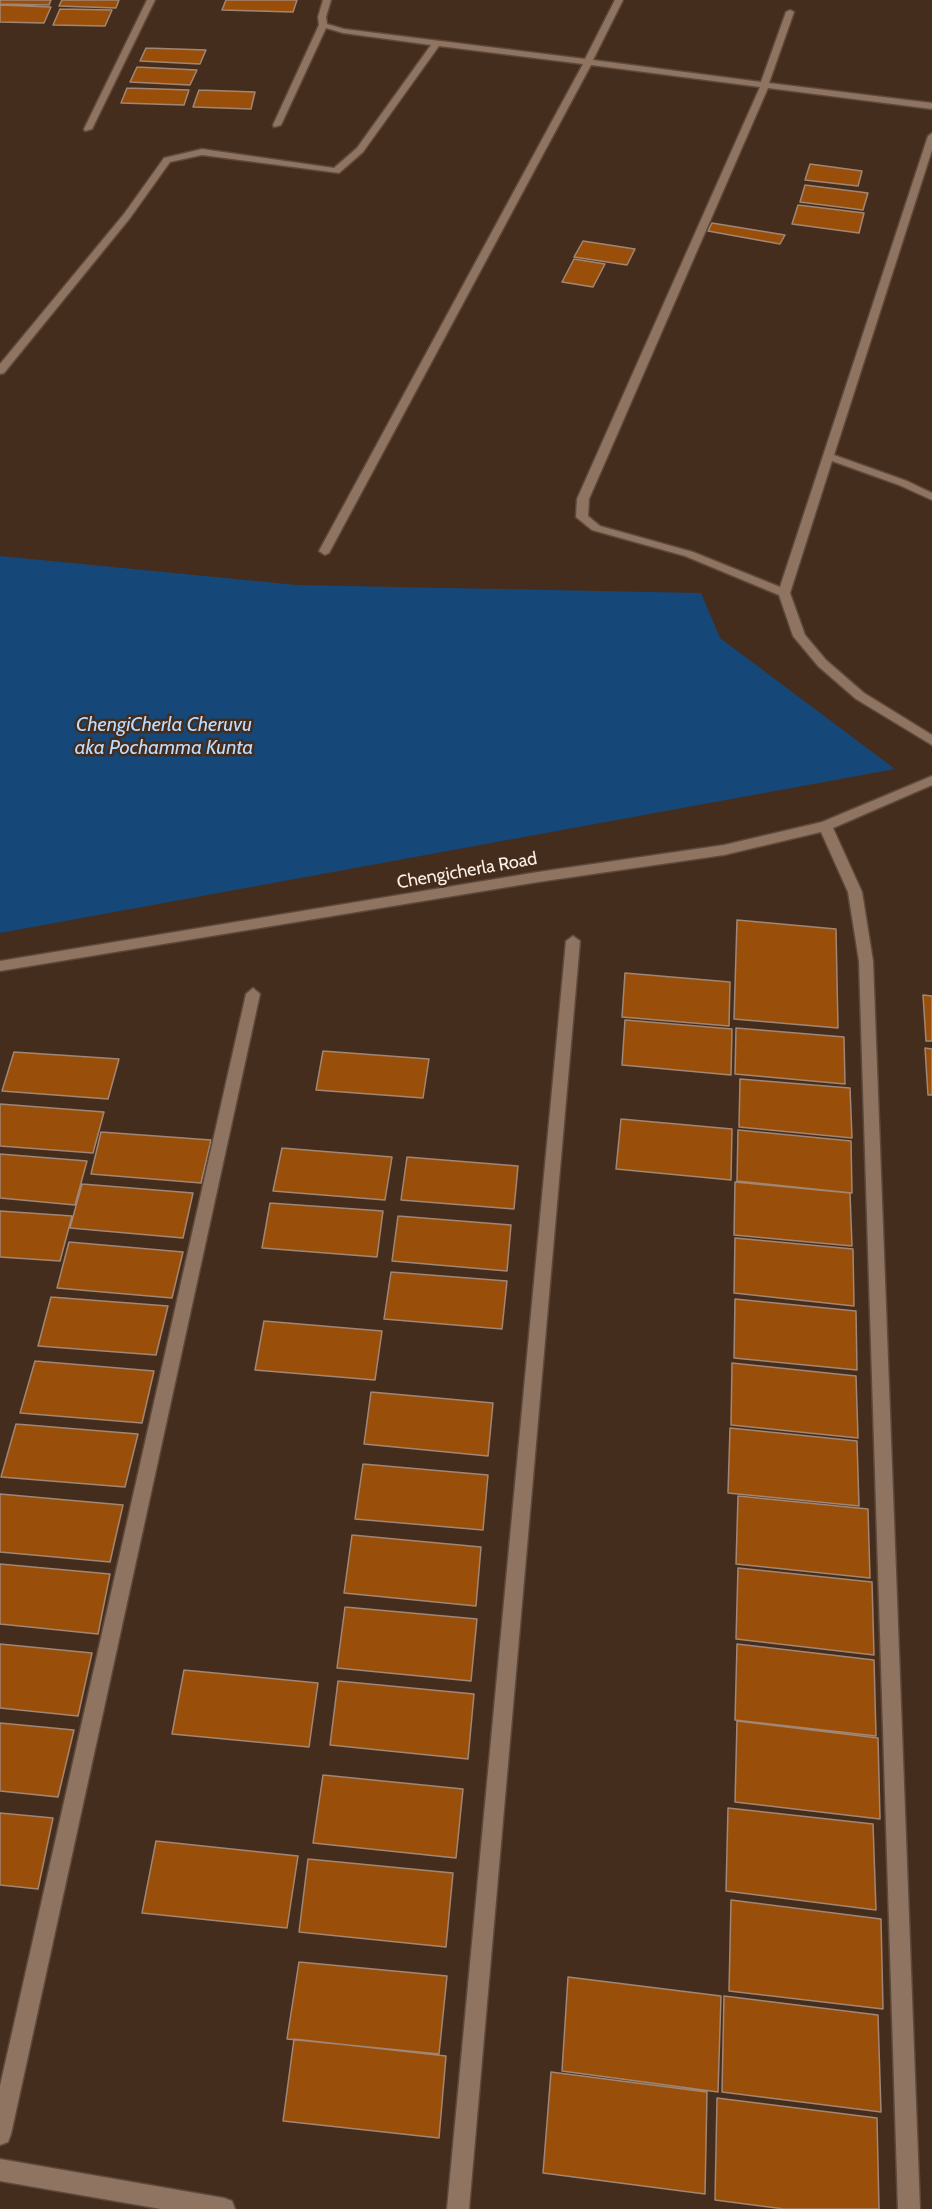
<!DOCTYPE html>
<style>
body{margin:0}
canvas{display:block;background:#442d1d}
</style>
<canvas width="932" height="2209"></canvas>
<script>
const c = document.querySelector('canvas').getContext('2d');
c.lineJoin = 'round';
function fillPath(path, color) { c.fillStyle = color; c.fill(path, 'evenodd'); }
const shape = rows => new Path2D(rows.map(r => 'M' + r).join(''));
function stroke(path, color, width, dash) { c.strokeStyle = color; c.lineWidth = width; c.lineCap = dash ? 'butt' : 'round'; c.setLineDash(dash || []); c.stroke(path); }
function label(font, color, halo, rows, align = 'center') {
  c.font = font + ' Cabin,sans-serif'; c.lineWidth = 5; c.setLineDash([]); c.textBaseline = 'middle'; c.strokeStyle = halo; c.fillStyle = color; for (const [text, x, y, turn = 0] of rows) {
    c.save(); c.translate(x, y); c.rotate((+turn || 0) * Math.PI / 180); c.textAlign = isNaN(turn) ? turn : align; if (halo) c.strokeText(text, 0, 0); c.fillText(text, 0, 0); c.restore();
  }
}
fillPath(shape([
 [0,556,297,585,701,593,720,638,895,769,0,933]
]), '#154778');
const building = shape([
 [0,0,51,0,49,5,0,4,0,0],
 [62,0,119,0,116,8,59,6,62,0],
 [226,0,297,0,293,12,222,10,226,0],
 [0,5,51,7,44,23,0,22,0,5],
 [60,9,112,10,105,26,53,25,60,9],
 [146,48,206,50,200,64,140,61,146,48],
 [137,67,197,70,190,85,130,82,137,67],
 [127,88,189,90,184,105,121,103,127,88],
 [199,90,255,92,251,109,193,107,199,90],
 [810,164,862,171,858,186,805,180,810,164],
 [805,185,868,193,863,210,800,202,805,185],
 [798,205,864,213,859,233,792,224,798,205],
 [712,223,785,235,780,244,708,231,712,223],
 [583,241,635,249,627,265,574,257,583,241],
 [574,259,605,264,593,287,562,282,574,259],
 [737,920,836,929,838,1028,734,1019,737,920],
 [625,973,730,982,729,1026,622,1017,625,973],
 [923,995,932,996,932,1041,926,1041,923,995],
 [625,1020,732,1029,731,1075,622,1065,625,1020],
 [736,1028,844,1037,845,1084,735,1074,736,1028],
 [925,1048,932,1049,932,1095,928,1095,925,1048],
 [323,1051,429,1059,423,1098,316,1090,323,1051],
 [14,1052,119,1059,108,1099,2,1091,14,1052],
 [740,1079,850,1088,852,1138,739,1127,740,1079],
 [0,1104,104,1112,93,1153,0,1146,0,1104],
 [621,1119,732,1129,731,1180,616,1169,621,1119],
 [738,1130,851,1141,852,1193,737,1181,738,1130],
 [101,1132,211,1140,201,1183,91,1174,101,1132],
 [282,1148,392,1157,385,1200,273,1191,282,1148],
 [0,1154,87,1161,75,1205,0,1198,0,1154],
 [407,1157,518,1166,514,1209,401,1200,407,1157],
 [735,1182,850,1193,852,1246,734,1235,735,1182],
 [82,1184,193,1193,183,1238,70,1228,82,1184],
 [270,1203,383,1211,377,1257,262,1248,270,1203],
 [0,1211,72,1216,60,1261,0,1257,0,1211],
 [398,1216,511,1225,507,1271,392,1261,398,1216],
 [735,1238,853,1249,854,1306,734,1293,735,1238],
 [69,1242,183,1252,172,1298,57,1288,69,1242],
 [391,1272,507,1281,502,1329,384,1319,391,1272],
 [51,1297,168,1306,156,1355,38,1346,51,1297],
 [735,1299,856,1311,857,1370,734,1358,735,1299],
 [264,1321,382,1331,375,1380,255,1370,264,1321],
 [35,1361,154,1371,142,1423,20,1413,35,1361],
 [732,1363,856,1376,858,1438,731,1425,732,1363],
 [371,1392,493,1403,488,1456,364,1444,371,1392],
 [16,1424,138,1434,125,1487,1,1477,16,1424],
 [730,1428,857,1441,859,1506,728,1493,730,1428],
 [363,1464,488,1475,483,1530,355,1519,363,1464],
 [0,1494,123,1505,110,1562,0,1552,0,1494],
 [738,1496,868,1509,870,1578,736,1564,738,1496],
 [352,1535,481,1547,476,1606,344,1593,352,1535],
 [0,1564,110,1574,98,1634,0,1624,0,1564],
 [738,1568,872,1582,874,1655,736,1639,738,1568],
 [345,1607,477,1619,471,1681,337,1668,345,1607],
 [0,1644,92,1653,78,1716,0,1708,0,1644],
 [737,1644,874,1660,876,1736,735,1720,737,1644],
 [184,1670,318,1683,309,1747,172,1734,184,1670],
 [338,1681,474,1694,468,1759,330,1745,338,1681],
 [737,1721,878,1738,880,1819,735,1802,737,1721],
 [0,1723,74,1730,58,1797,0,1791,0,1723],
 [323,1775,463,1789,456,1858,313,1843,323,1775],
 [728,1808,873,1824,876,1910,726,1891,728,1808],
 [0,1813,53,1818,38,1889,0,1885,0,1813],
 [156,1841,298,1856,287,1928,142,1913,156,1841],
 [308,1859,453,1873,446,1947,299,1932,308,1859],
 [731,1900,881,1919,883,2009,729,1991,731,1900],
 [299,1962,447,1976,439,2054,287,2039,299,1962],
 [568,1977,721,1996,718,2092,562,2071,568,1977],
 [724,1996,878,2015,881,2112,722,2092,724,1996],
 [294,2039,446,2056,439,2138,283,2121,294,2039],
 [551,2072,707,2092,705,2194,543,2173,551,2072],
 [717,2098,877,2118,879,2209,784,2209,715,2200,717,2098]
]);
fillPath(building, '#994f0a');
stroke(building, '#a28674', 1.5);
const street = shape([
 [147,0,155,0,92,129,85,131,84,129,147,0],
 [323,0,331,0,326,17,327,24,344,29,585,59,615,0,623,0,593,60,761,82,786,12,790,10,794,12,769,83,932,103,932,109,768,88,589,499,588,516,600,526,693,552,780,587,928,136,932,133,932,150,834,455,907,481,932,493,932,500,899,485,832,461,790,593,805,635,826,660,864,693,932,735,932,745,856,699,818,666,793,636,779,595,685,556,592,530,576,517,577,499,760,87,591,65,329,553,325,555,319,551,583,64,439,46,363,152,339,173,202,155,170,162,130,218,4,373,0,374,0,364,124,214,164,158,202,149,334,168,357,148,431,45,343,33,326,28,281,125,274,127,273,125,319,25,318,17,323,0],
 [932,776,932,785,833,828,862,892,873,961,920,2209,898,2209,859,961,848,892,821,832,724,855,538,882,0,971,0,961,538,872,724,845,822,822,932,776],
 [573,936,580,941,469,2209,447,2209,566,941,573,936],
 [253,988,260,994,11,2134,8,2142,0,2145,0,2086,246,994,253,988],
 [0,2159,224,2198,232,2201,235,2209,161,2209,0,2181,0,2159]
]);
stroke(street, '#5d493b', 3);
fillPath(street, '#8f7462');
label('18px', '#feeee4', '#442d1d', [
 ["Chengicherla Road",467,871,-10]
]);
label('italic 20px', '#bbdbff', '#442d1d', [
 ["ChengiCherla Cheruvu",164,725],
 ["aka Pochamma Kunta",164,748]
]);
</script>
